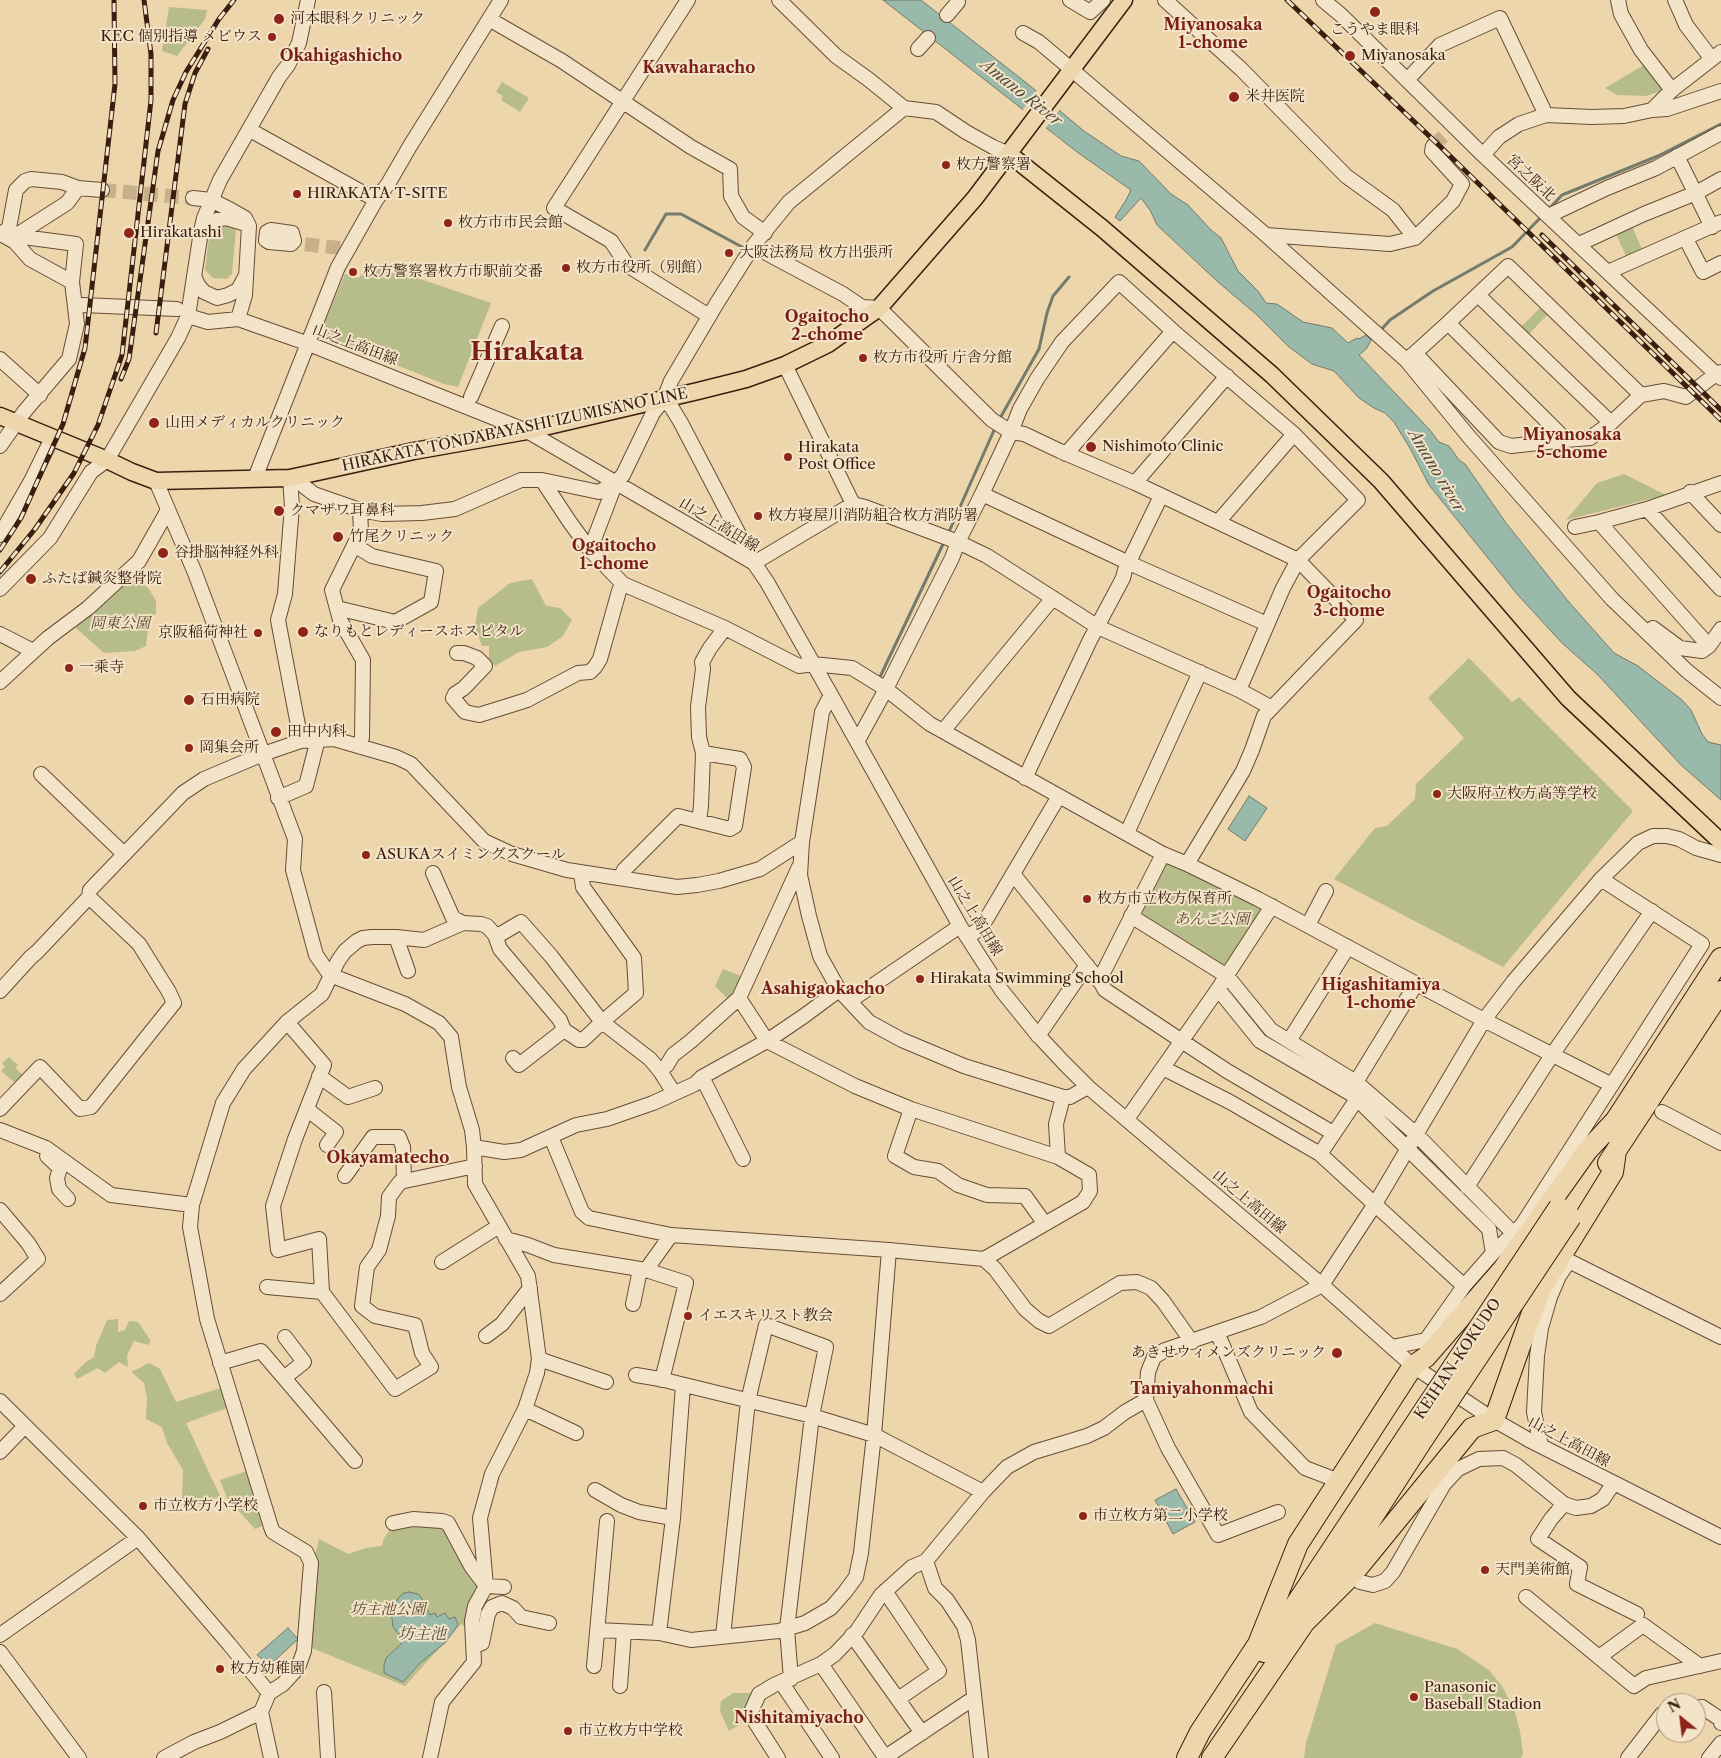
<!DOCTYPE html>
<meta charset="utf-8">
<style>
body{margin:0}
#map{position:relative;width:1721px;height:1758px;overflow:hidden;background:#edd5ac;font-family:"Libre Caslon Text",serif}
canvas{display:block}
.north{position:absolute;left:1656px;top:1693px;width:50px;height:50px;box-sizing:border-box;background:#f3e4c9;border:1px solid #a9957f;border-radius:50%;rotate:331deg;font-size:14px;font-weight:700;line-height:20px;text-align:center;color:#3a1e0f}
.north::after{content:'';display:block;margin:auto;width:18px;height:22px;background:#8f2418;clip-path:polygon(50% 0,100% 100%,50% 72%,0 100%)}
</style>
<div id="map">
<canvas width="1721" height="1758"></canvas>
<div class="north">N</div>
</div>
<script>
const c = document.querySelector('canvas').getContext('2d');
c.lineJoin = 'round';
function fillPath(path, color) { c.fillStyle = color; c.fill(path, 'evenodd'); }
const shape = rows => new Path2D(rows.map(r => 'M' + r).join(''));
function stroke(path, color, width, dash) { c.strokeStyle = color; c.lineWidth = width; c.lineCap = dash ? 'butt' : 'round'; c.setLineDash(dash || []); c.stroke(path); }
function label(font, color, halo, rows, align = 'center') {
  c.font = font + ' "Libre Caslon Text","Noto Serif JP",serif'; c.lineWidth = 4; c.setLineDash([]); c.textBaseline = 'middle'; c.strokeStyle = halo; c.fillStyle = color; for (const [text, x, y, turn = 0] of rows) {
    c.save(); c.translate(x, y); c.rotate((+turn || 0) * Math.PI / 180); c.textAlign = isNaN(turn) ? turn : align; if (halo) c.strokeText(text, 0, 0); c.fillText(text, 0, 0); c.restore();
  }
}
fillPath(shape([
 [169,7,207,10,205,19,177,56,162,51],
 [1644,65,1663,86,1661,91,1646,96,1617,95,1605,88],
 [502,82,529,98,520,112,501,100,503,96,496,92],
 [1630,222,1643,251,1627,258,1614,230],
 [233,224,236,229,232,274,227,279,213,278,205,270,210,229,214,225],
 [366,265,394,270,491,303,458,387,444,384,324,336,324,324,345,274,359,278],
 [1543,305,1550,312,1528,335,1521,327],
 [1624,474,1666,495,1566,520,1597,483],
 [532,579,546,606,560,608,572,620,563,636,547,647,519,652,495,666,489,660,489,646,482,646,475,627,478,608,510,583],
 [128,581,140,581,149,589,156,601,156,613,149,622,146,646,135,651,104,653,76,628,120,585],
 [1469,658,1512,702,1519,697,1633,811,1503,967,1334,879,1375,828,1387,826,1415,799,1416,784,1464,738,1428,698],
 [1165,859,1265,908,1224,967,1138,913],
 [723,969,746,978,731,1002,715,986],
 [9,1057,18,1065,15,1068,23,1075,14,1082,1,1071,5,1067,2,1063],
 [118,1319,118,1332,125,1330,129,1321,138,1322,151,1341,148,1345,134,1341,127,1356,128,1367,119,1362,105,1373,98,1368,77,1379,74,1374,86,1362,94,1357,96,1346,107,1320],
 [149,1363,160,1369,176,1402,221,1388,227,1408,186,1423,220,1496,202,1505,182,1498,183,1470,167,1443,162,1427,146,1419,147,1398,144,1383,131,1372],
 [250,1470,269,1523,255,1529,227,1498,220,1480],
 [417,1524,446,1529,479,1586,467,1628,461,1624,405,1686,307,1646,313,1562,319,1539,348,1554,366,1548,382,1546,384,1538,391,1528],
 [1375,1623,1457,1649,1489,1670,1502,1686,1514,1709,1520,1731,1523,1754,1521,1758,1304,1758,1306,1743,1336,1645],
 [733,1693,753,1693,745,1712,744,1722,729,1731,720,1711,721,1701]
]), '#b7bd8a');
const water = shape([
 [883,0,921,0,1029,85,1084,131,1121,156,1139,161,1171,194,1188,205,1211,230,1221,238,1238,271,1258,291,1266,303,1277,304,1303,322,1332,328,1348,343,1357,338,1359,339,1366,335,1371,340,1367,348,1359,355,1429,429,1439,442,1449,446,1459,460,1465,464,1506,523,1568,601,1614,653,1638,666,1682,700,1691,710,1702,734,1708,742,1721,745,1721,800,1681,765,1597,674,1562,643,1517,594,1429,485,1411,450,1394,422,1385,413,1374,408,1359,398,1334,371,1312,364,1289,347,1257,315,1218,282,1157,225,1150,210,1141,198,1120,221,1117,219,1115,217,1126,200,1131,190,1077,152,883,0],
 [1249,796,1267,808,1245,841,1228,829,1249,796],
 [1176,1489,1195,1522,1173,1534,1155,1500,1176,1489],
 [409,1592,418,1594,421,1597,430,1615,435,1613,437,1617,445,1613,449,1619,455,1617,458,1625,445,1643,420,1663,403,1682,384,1673,384,1666,386,1658,401,1644,401,1637,393,1627,391,1610,399,1597,404,1593,409,1592],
 [288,1628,298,1639,270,1665,257,1655,288,1628]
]);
fillPath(water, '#99b9aa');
stroke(water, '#737b6c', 1);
fillPath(shape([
 [1038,89,1061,108,1045,129,1022,111]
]), '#edd5ac');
stroke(shape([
 [1548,210,1562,195,1658,156,1721,124],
 [645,250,666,214,681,214,742,247],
 [1379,332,1390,320,1433,291,1512,247,1542,216],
 [999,420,1039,349,1047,313,1053,296,1069,277],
 [948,534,995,428],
 [879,679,944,542],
 [1226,986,1265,1034,1269,1037],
 [1383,1115,1410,1140],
 [1414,1144,1506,1235]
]), '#737b6c', 3);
stroke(shape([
 [1433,146,1447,133],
 [102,190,193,198],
 [285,238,303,244,341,248]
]), '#c9b08d', 14, [14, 7]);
const minor = shape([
 [688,0,554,208,611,241,627,265,709,316],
 [779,0,836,56,868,79,904,108,936,112,966,132,993,147,1009,154],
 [1070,0,1090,12,1103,0],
 [1165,0,1241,69,1346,176,1393,210,1415,238],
 [1323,0,1341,15,1483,155,1716,374,1721,372],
 [1618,0,1621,14,1641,50,1672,90],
 [1675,0,1686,25,1711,58],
 [947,15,958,2],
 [489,19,562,61,691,147,730,169,731,196,743,217,765,233],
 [1023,33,1039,42,1071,69,1266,235,1406,360,1470,438,1612,599,1687,671,1721,698],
 [918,49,928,38],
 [1407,80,1440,45,1500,18,1546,115],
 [904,108,789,202,753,246,717,303,671,381,664,399,672,408,681,423,754,563,853,504,865,507,958,542,987,556,1098,627,1239,690,1272,708],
 [1652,110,1667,109,1721,91],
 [250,130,376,200,338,267,255,478],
 [1483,155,1499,137,1519,124,1546,115,1592,117,1624,116,1652,110,1672,90,1721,52],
 [1677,156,1712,227],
 [193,198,211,200,231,210,245,218,249,226,245,295,238,319],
 [376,200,388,184,410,146,501,0],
 [1548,216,1607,188,1656,168,1721,133],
 [271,230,292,233,294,241,291,244,269,242,266,240,267,232,271,230],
 [201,231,204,218,220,180,279,77,288,65,299,43,308,0],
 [201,231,208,224,217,220,226,218,246,224],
 [0,234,76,244,72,282,30,259,15,242,1,234],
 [1,234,9,228,16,190,25,181,31,179,62,182,78,188,102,190],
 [11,235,20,233,67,203,78,188],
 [1266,235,1390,244,1415,238,1453,201,1462,184,1432,151,1433,146],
 [1686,239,1703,272,1721,263],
 [1579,244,1644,214,1696,193,1721,179],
 [753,246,843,294,862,307,879,308,992,420,1011,432,1024,434,1060,451,1135,483,1298,560,1356,620,1264,716,1252,750,1243,771,1187,864],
 [1608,272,1721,222],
 [194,276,198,285,204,292,217,298,228,295,238,290,245,277],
 [1478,295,1611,423],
 [82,305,177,309],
 [188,316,208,322,238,319,309,344,527,431,754,563,767,582,831,695,960,926,1002,991,1036,1033,1064,1063,1088,1087,1322,1285,1413,1366,1494,1420,1529,1440,1721,1537],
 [1415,353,1499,442,1511,446,1566,440],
 [0,359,40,395],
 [1406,360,1415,353,1448,323,1508,266,1641,395,1611,423,1590,438,1566,440,1448,323],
 [785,365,853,504],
 [1641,395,1664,391,1686,397,1716,374,1721,378],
 [471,397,502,326],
 [0,446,24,412,69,359,77,324,72,282],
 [1066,454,1173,331],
 [292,477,314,494,360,510,382,514,422,513,455,509,521,480,542,480,599,492,616,482,623,475,653,413,664,399],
 [290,478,292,506,285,594,278,620,301,741],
 [542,480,569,521,590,550,623,584,725,628,799,666,813,664,852,668,886,689,930,724,1163,854,1187,864,1258,899,1484,1020,1612,1085],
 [156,481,195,573,295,839,293,870,316,955,330,975,405,1004,439,1023,451,1037,459,1087,472,1130,474,1147,475,1184,528,1276,539,1359,537,1373,525,1409,492,1474,480,1518,486,1586,475,1606,472,1621,474,1662,442,1702,430,1758],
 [1135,483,1227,376],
 [1690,492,1721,525],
 [982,494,1129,563,1267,624],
 [1647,509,1721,589],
 [360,510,361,531,332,590,340,620,363,660,362,737,360,746],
 [1218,522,1294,434],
 [1599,522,1709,646],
 [1575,527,1599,522,1647,509,1721,483],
 [0,535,31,481,52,438],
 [590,550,616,482],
 [0,589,50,538,91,472,107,460,178,338,188,316,200,238],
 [337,608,395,622,431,602,436,571,372,556,354,545],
 [1653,628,1680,648,1702,651,1709,646,1721,629],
 [0,634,33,651],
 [457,653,464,653,477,658,485,666,464,688,455,694,453,698,465,712,479,715,527,700,578,673,590,672,595,667,600,659,619,591,623,584],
 [0,682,48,638,88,608,139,561,168,510],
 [943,731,1053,598],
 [857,742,886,689,952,558,958,542,982,494,1011,432,1020,409,1037,379,1062,342,1119,282,1173,331,1294,434,1358,500,1298,560,1283,588,1239,690],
 [41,774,124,854],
 [1025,778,1090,640,1123,578,1125,570,1161,496],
 [278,798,306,786,318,739],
 [699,821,701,806,703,753,699,737,698,707,703,669,702,662,710,648,725,628],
 [1127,833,1200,672],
 [1163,854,1103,973,1101,983,1105,990,1227,1071,1333,1133],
 [433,873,453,918,463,923],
 [1013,874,1101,983],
 [620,878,624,870,678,816,730,829,735,826,744,767,740,759,703,753],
 [1131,916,1227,976,1271,1030,1356,1082,1416,1134,1513,1233,1519,1238],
 [1308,925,1326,891],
 [495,935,499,935,521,922,551,956,602,1022,636,993,634,958,583,887,581,872],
 [396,937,408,971],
 [967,937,981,928,1059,796],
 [1218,989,1260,1041,1353,1095,1489,1229,1493,1253,1464,1286,1426,1340,1392,1347],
 [839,990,869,1022,902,1040,964,1066,1063,1097,1070,1097,1088,1087],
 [0,991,31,957,37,952,89,897,90,890,183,793,204,779,263,754,301,741,334,739,396,757,411,764,484,841,512,854,567,870,677,887,697,885,719,881,760,869,802,842],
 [739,998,767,1041,855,1086,911,1109,1058,1157,1089,1175,1090,1191,1083,1202,984,1259],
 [850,1001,960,926],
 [287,1022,324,1065,295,1139,273,1206,278,1250,319,1239,322,1292,395,1389,431,1367,422,1353,415,1325,375,1316,362,1306,367,1267,379,1250,388,1216,389,1197,400,1182,475,1166],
 [1038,1036,1087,965],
 [1289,1041,1348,947],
 [513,1058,519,1065,564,1030],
 [1163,1068,1230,1102,1320,1154,1464,1286],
 [660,1071,667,1065,673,1055,691,1041,739,998,799,867],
 [319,1076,348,1097,375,1088],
 [702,1077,743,1159],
 [1356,1082,1416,984],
 [0,1109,40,1067,80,1109,91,1107,174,1003,169,992,139,944,89,897],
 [911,1109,895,1156,914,1167,938,1171,958,1185,987,1195,1025,1196,1045,1224],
 [308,1110,336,1132,327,1145],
 [1662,1112,1721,1143],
 [1127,1119,1218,989,1272,906],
 [0,1130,46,1148,111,1195,192,1205],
 [551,1137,582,1212,589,1218,671,1235,889,1250,984,1259,995,1269,1025,1309,1039,1321,1049,1326,1120,1283,1137,1282,1151,1288,1163,1301,1192,1342],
 [474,1147,504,1152,521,1150,576,1125,607,1119,653,1103,695,1084,702,1077,767,1041,804,1016,839,990,820,956,809,916,800,875,802,842,822,712,831,695],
 [1320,1154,1357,1099],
 [47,1156,60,1168,57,1178,59,1189,68,1199],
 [1058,1157,1056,1124,1063,1097],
 [345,1176,373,1137,399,1137,403,1147,404,1181],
 [1467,1187,1552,1055,1652,911],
 [0,1210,28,1243,38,1259,0,1294],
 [506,1239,528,1245,554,1255,646,1270,671,1235],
 [1493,1253,1522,1225,1702,944,1601,879],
 [442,1262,499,1226],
 [646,1270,686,1283,662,1380],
 [267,1287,322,1292],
 [633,1304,640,1270],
 [1217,1332,1251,1412,1305,1468,1339,1481],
 [486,1336,502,1324,530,1288],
 [539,1359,606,1382],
 [220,1363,261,1351,355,1461],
 [636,1375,660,1379,812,1416,874,1435,983,1492],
 [284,1378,304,1362,285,1337],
 [0,1401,138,1538,229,1644,269,1693],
 [525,1409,576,1433],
 [1541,1446,1534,1412,1537,1356,1541,1328,1550,1297,1559,1276,1569,1261,1721,1337],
 [0,1452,25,1426],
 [595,1490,621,1505,639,1512,673,1518],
 [1564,1504,1551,1519,1538,1539,1580,1567,1577,1584,1637,1614],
 [1278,1512,1218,1535,1168,1448,1146,1400,1148,1372,1154,1357,1165,1350,1261,1317,1322,1285,1375,1204,1484,1020,1513,982,1601,879,1638,843,1653,836,1667,836,1679,839,1696,848,1721,855],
 [393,1523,413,1519,442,1521,448,1523,471,1566,486,1586,504,1587],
 [926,1561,935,1588,947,1600,964,1626,968,1640,981,1758],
 [1352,1575,1360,1582,1373,1585,1385,1581,1393,1572,1444,1484,1458,1469,1479,1459,1503,1458,1516,1465,1564,1504,1576,1508,1591,1506,1603,1499,1613,1484],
 [885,1591,939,1671,898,1699],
 [1526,1597,1634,1686,1646,1678,1721,1661],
 [598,1630,659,1633,691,1640,779,1631,805,1623,831,1608,845,1592,856,1577,861,1553,874,1435,889,1250],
 [659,1633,673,1518,683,1385],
 [0,1635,138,1538],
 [852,1635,922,1733],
 [723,1636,748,1401,766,1325,826,1347,812,1416,787,1629,791,1679],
 [474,1646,482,1643,488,1614,492,1607,502,1603,513,1608,521,1617,549,1623],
 [0,1652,79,1758],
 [1599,1657,1643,1625,1700,1666],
 [821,1664,885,1757],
 [594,1666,607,1521],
 [781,1682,832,1758],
 [620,1686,624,1632],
 [324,1692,328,1758],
 [1696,1708,1702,1707,1720,1719,1721,1723],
 [261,1712,271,1758],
 [164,1758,194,1742,220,1732,261,1712,269,1693,283,1684,294,1672,299,1665,304,1651,311,1563,306,1552,273,1532,271,1527,207,1319,190,1227,192,1205,223,1103,244,1069,287,1022,322,994,338,961,345,951,357,941,363,938,372,937,396,937,424,940,463,923,481,924,487,926,495,935,500,949,560,1020,564,1030,579,1040,583,1040,602,1022,650,1059,660,1071,674,1093],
 [778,1758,750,1714,759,1694,774,1685,821,1664,835,1654,857,1631,881,1595,912,1567,926,1561,983,1492,1007,1467,1034,1452,1087,1436,1104,1428,1125,1412,1146,1400],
 [884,1758,974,1698],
 [1628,1758,1662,1714,1666,1713],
 [1709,1758,1721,1743]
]);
const major = shape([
 [1009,154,1102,228,1272,375,1381,481,1568,698,1721,842],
 [0,416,107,460,132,472,156,481,290,478,414,451,527,431,698,391,746,379,785,365,828,344,879,308,975,198,1124,0]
]);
const highway = shape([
 [1608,1132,1721,958],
 [1608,1163,1721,991],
 [1304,1623,1352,1575,1472,1428,1494,1420,1540,1290,1613,1172,1616,1151],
 [1264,1652,1407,1436],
 [1187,1758,1200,1732,1258,1644,1298,1544,1413,1366,1426,1357,1503,1269,1587,1151,1614,1122],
 [1212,1758,1304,1623,1420,1444]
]);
stroke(minor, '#674c36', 16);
stroke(major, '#3a1e0f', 19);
stroke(highway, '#3a1e0f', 22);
stroke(minor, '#f3e4c9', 14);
stroke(major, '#edd5ac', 16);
stroke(highway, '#edd5ac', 20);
const rail = shape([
 [1287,0,1448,154,1721,420],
 [1542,235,1721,410],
 [156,333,185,104,195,73,208,49],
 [121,379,129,359,158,151,173,100,186,72,219,19,234,0],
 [0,550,21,518,63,424,85,348,115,84,114,0],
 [0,572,35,529,74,473,98,425,122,355,151,100,151,54,144,0]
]);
stroke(rail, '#3a1e0f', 5);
stroke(rail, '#f3e4c9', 3, [9]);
const highwayBridge = shape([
 [1407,1436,1559,1207],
 [1420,1444,1571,1217]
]);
stroke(highwayBridge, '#3a1e0f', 22, []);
stroke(highwayBridge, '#edd5ac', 20);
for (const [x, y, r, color] of [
 [1375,12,6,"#8f2418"],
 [279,19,6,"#8f2418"],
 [272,37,5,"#8f2418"],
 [1350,56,6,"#8f2418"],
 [1234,97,6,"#8f2418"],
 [946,165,5,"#8f2418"],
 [297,194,5,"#8f2418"],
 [448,223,5,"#8f2418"],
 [129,233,6,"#8f2418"],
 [729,253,5,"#8f2418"],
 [566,268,5,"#8f2418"],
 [353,272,5,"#8f2418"],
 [863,358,5,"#8f2418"],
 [154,423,6,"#8f2418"],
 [1091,447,6,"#8f2418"],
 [788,457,5,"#8f2418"],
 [279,511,6,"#8f2418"],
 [758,516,5,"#8f2418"],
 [338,537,6,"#8f2418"],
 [163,553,6,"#8f2418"],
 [31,579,6,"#8f2418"],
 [303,632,6,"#8f2418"],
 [258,633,5,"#8f2418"],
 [69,668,5,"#8f2418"],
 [189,700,6,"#8f2418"],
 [276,732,6,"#8f2418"],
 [189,748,5,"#8f2418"],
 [1437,794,5,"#8f2418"],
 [366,855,5,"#8f2418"],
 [1087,899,5,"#8f2418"],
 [920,979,5,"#8f2418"],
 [688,1316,5,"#8f2418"],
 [1337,1353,6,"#8f2418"],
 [143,1506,5,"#8f2418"],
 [1083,1516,5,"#8f2418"],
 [1485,1570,5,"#8f2418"],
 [220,1669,5,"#8f2418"],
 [1414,1697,5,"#8f2418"],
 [568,1731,5,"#8f2418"]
]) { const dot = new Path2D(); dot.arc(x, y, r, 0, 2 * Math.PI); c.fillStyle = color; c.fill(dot); stroke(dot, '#f3e4c9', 2); }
label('15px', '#3a1e0f', '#f3e4c9', [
 ["河本眼科クリニック",290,19],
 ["こうやま眼科",1375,30,"center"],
 ["KEC 個別指導 メビウス",262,37,"right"],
 ["Miyanosaka",1361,56],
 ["米井医院",1245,97],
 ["枚方警察署",956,165],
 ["HIRAKATA T-SITE",307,194],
 ["枚方市市民会館",458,223],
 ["Hirakatashi",140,233],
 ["大阪法務局 枚方出張所",739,253],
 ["枚方市役所（別館）",576,268],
 ["枚方警察署枚方市駅前交番",363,272],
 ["枚方市役所 庁舎分館",873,358],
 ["山田メディカルクリニック",165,423],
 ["Nishimoto Clinic",1102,447],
 ["Hirakata",798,448],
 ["Post Office",798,465],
 ["クマザワ耳鼻科",290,511],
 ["枚方寝屋川消防組合枚方消防署",768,516],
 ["竹尾クリニック",349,537],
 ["谷掛脳神経外科",174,553],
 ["ふたば鍼灸整骨院",42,579],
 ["なりもとレディースホスピタル",314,632],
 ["京阪稲荷神社",248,633,"right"],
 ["一乘寺",79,668],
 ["石田病院",200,700],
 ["田中内科",287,732],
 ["岡集会所",199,748],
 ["大阪府立枚方高等学校",1447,794],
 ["ASUKAスイミングスクール",376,855],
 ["枚方市立枚方保育所",1097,899],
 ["Hirakata Swimming School",930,979],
 ["イエスキリスト教会",698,1316],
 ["あきせウィメンズクリニック",1326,1353,"right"],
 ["市立枚方小学校",153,1506],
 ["市立枚方第二小学校",1093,1516],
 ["天門美術館",1495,1570],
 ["枚方幼稚園",230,1669],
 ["Panasonic",1424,1688],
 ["Baseball Stadion",1424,1705],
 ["市立枚方中学校",578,1731]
], 'left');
label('15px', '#3a1e0f', '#f3e4c9', [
 ["宮之阪北",1531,178,43],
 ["山之上高田線",355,345,21],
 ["HIRAKATA TONDABAYASHI IZUMISANO LINE",515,430,-12],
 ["山之上高田線",719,525,31],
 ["山之上高田線",975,916,59],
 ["山之上高田線",1249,1202,40],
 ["KEIHAN-KOKUDO",1458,1359,-56],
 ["山之上高田線",1569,1442,28]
]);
label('italic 15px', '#59462e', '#f3e4c9', [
 ["岡東公園",120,624],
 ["あんご公園",1212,920],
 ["坊主池公園",388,1610]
]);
label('bold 16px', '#7a1f14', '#f3e4c9', [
 ["Miyanosaka",1213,25],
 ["1-chome",1213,43],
 ["Okahigashicho",341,56],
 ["Kawaharacho",699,68],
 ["Ogaitocho",827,317],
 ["2-chome",827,335],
 ["Miyanosaka",1572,435],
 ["5-chome",1572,453],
 ["Ogaitocho",614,546],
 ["1-chome",614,564],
 ["Ogaitocho",1349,593],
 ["3-chome",1349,611],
 ["Higashitamiya",1381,985],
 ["1-chome",1381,1003],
 ["Asahigaokacho",823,989],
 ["Okayamatecho",388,1158],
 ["Tamiyahonmachi",1202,1389],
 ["Nishitamiyacho",799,1718]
]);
label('italic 16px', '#564c3e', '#f3e4c9', [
 ["Amano River",1021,93,38],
 ["Amano river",1436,471,59],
 ["坊主池",422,1634]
]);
label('bold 25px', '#7a1f14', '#f3e4c9', [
 ["Hirakata",527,353]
]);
</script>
